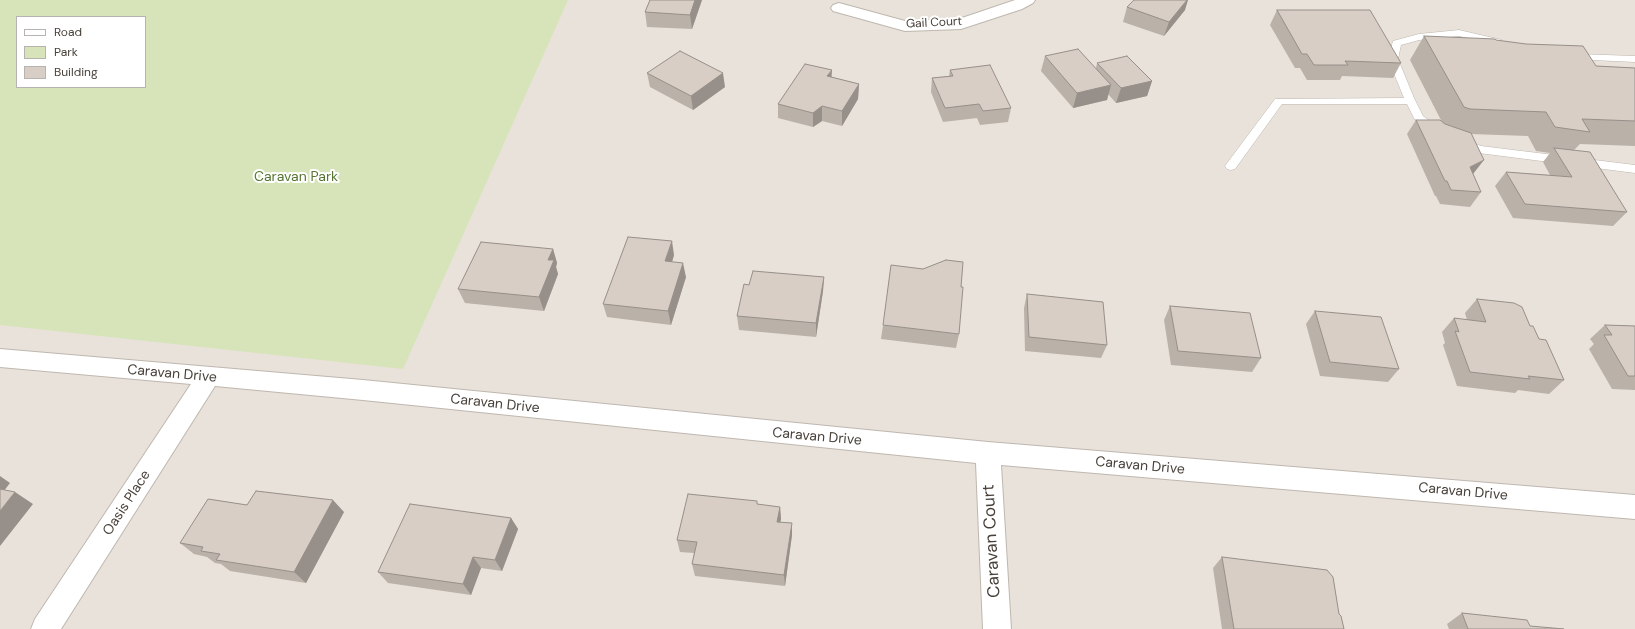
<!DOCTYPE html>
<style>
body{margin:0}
#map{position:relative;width:1635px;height:629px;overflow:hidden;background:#f4f1ec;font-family:"DM Sans",sans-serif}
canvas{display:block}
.legend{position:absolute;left:16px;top:16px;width:130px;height:72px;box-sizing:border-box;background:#fff;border:1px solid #b6b3b0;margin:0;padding:5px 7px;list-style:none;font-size:12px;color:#48413a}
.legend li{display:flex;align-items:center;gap:8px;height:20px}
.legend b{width:20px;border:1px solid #b6b3b0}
</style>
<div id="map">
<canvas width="1635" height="629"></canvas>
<ul class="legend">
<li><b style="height:5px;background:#fff"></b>Road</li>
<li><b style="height:11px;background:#d7e4b9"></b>Park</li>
<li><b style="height:11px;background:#d8cec5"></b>Building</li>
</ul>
</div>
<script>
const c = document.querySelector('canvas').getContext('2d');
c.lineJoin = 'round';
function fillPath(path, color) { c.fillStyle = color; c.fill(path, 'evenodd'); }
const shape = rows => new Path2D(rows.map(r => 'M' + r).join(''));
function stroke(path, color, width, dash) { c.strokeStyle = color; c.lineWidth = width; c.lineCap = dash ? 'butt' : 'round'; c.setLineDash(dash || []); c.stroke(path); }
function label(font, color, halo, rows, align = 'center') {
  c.font = font + ' "DM Sans",sans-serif'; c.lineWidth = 4; c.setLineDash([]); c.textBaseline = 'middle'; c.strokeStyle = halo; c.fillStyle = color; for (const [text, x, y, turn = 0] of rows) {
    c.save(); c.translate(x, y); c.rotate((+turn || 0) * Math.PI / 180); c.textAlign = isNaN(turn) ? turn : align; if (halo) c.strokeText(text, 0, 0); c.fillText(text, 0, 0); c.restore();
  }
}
fillPath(shape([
 [0,0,1635,0,1635,629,0,629],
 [17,17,145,17,145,87,17,87]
]), '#e8e2da');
fillPath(shape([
 [0,0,568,0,403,369,0,325],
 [17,17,145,17,145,87,17,87]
]), '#d7e4b9');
const lane = shape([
 [1459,30,1502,40,1504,42,1499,45,1459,36,1419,40,1401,45,1398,59,1414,98,1423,116,1439,128,1440,130,1439,132,1431,132,1415,120,1407,104,1282,104,1235,169,1231,170,1227,169,1225,166,1275,99,1404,98,1388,59,1393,41,1419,34,1459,30],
 [1575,54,1635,56,1635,62,1571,59,1570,57,1575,54],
 [1462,138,1481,146,1635,165,1635,173,1479,153,1458,145,1457,142,1458,139,1462,138]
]);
const street = shape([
 [1015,0,1035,0,1033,3,1022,9,961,29,905,31,833,11,831,8,833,5,839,3,905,21,959,19,1015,0],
 [0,349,363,380,988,442,1635,495,1635,519,1001,465,1011,629,983,629,976,463,363,400,215,386,61,629,31,629,35,619,191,384,0,367,0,349]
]);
stroke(lane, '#bfb7af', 1);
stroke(street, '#bfb7af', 2);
fillPath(lane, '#fff');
fillPath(street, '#fff');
fillPath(shape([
 [650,0,702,0,692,29,647,27,645,12],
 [1127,7,1185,10,1164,36,1123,22],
 [1277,10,1401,63,1393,78,1342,76,1340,80,1307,80,1300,68,1295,68,1270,25],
 [1424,36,1496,40,1596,66,1635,68,1635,146,1580,144,1574,150,1627,212,1613,226,1513,218,1495,186,1506,172,1550,175,1543,162,1550,153,1536,151,1528,136,1471,134,1473,174,1481,192,1470,207,1440,204,1436,196,1435,196,1407,134,1416,120,1442,122,1410,60],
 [1045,56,1096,68,1097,63,1152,81,1147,96,1116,103,1108,94,1107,100,1073,108,1041,71],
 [950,70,1011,108,1008,122,980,125,977,118,943,122,931,92,932,78,949,76],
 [647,73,725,87,693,110,650,87],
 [831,77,859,84,858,99,842,126,822,121,813,127,778,118,778,104],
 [553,249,557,263,556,267,558,274,544,311,465,303,458,289],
 [674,255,672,262,686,277,671,325,607,317,603,304],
 [824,277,823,291,816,337,739,330,737,316,749,285],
 [1027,294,1107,345,1101,358,1025,351,1024,308],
 [1477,299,1530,326,1539,339,1564,380,1549,394,1518,390,1515,393,1457,386,1443,345,1445,343,1442,332,1454,318,1467,320,1465,313],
 [1170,306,1261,358,1252,372,1171,365,1164,320],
 [1315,311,1399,369,1388,382,1320,376,1306,324],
 [883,325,959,334,956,348,881,339],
 [1605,325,1635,326,1635,390,1612,389,1589,349,1594,344,1590,339],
 [757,504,780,507,781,519,780,522,792,535,785,586,695,576,692,564,694,553,680,552,677,540],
 [247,505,344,512,306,583,230,571,221,564,215,563,207,557,194,554,180,543],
 [511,518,518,529,502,571,481,568,471,595,388,583,378,572],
 [1222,557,1344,629,1222,629,1213,568],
 [1462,613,1530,626,1564,629,1449,629,1447,624]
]), '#bab1a9');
fillPath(shape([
 [695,0,702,0,692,29,690,15],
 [1187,0,1188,0,1185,10,1164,36,1169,22],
 [832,70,831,85,827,76],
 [723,73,725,87,693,110,691,96],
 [1152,81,1147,96,1116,103,1121,88],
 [859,84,858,99,842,126,842,111],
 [1111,85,1107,100,1073,108,1077,93],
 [822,106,822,121,813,127,813,113],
 [1484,160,1473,174,1470,167],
 [672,241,674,255,668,275,665,261],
 [553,249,557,263,556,267,558,274,544,311,539,297,548,260],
 [683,263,686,277,671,325,668,311],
 [824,277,823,291,816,337,816,323],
 [0,476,10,483,0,496],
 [15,492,33,504,0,546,0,511],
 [333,500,344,512,306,583,294,572],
 [780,507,781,519,778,533,777,522],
 [511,518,518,529,502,571,495,560],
 [792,523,792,535,785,586,784,575],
 [473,557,481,568,471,595,463,584]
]), '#97908a');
const building = shape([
 [650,0,695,0,690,15,645,12,650,0],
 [1134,0,1187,0,1169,22,1127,7,1134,0],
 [1277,10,1370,10,1401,63,1345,61,1348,65,1314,65,1307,54,1302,54,1277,10],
 [1424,36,1495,39,1496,40,1526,44,1583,46,1596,66,1635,68,1635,121,1582,119,1590,132,1555,127,1546,112,1470,109,1464,107,1424,36],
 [1078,49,1111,85,1077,93,1045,56,1078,49],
 [680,51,723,73,691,96,647,73,680,51],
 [1127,56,1152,81,1121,88,1097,63,1127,56],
 [805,64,832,70,827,76,859,84,842,111,822,106,813,113,778,104,805,64],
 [990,65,1011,108,983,111,979,104,945,108,932,78,953,76,950,70,990,65],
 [1416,120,1440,120,1445,124,1471,133,1484,160,1470,167,1481,192,1451,190,1447,181,1445,181,1416,120],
 [1554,148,1590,152,1627,212,1525,204,1506,172,1572,177,1554,148],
 [628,237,672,241,665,261,683,263,668,311,603,304,628,237],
 [481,242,553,249,548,260,554,260,539,297,458,289,481,242],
 [946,260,963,262,961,287,963,287,959,334,883,325,891,265,923,269,946,260],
 [753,271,824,277,816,323,737,316,744,284,749,285,753,271],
 [1027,294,1103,302,1107,345,1029,337,1027,294],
 [1477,299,1514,303,1522,307,1530,326,1533,326,1539,339,1546,340,1564,380,1528,376,1530,379,1470,372,1455,331,1459,332,1454,318,1486,322,1477,299],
 [1170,306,1250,313,1261,358,1178,351,1170,306],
 [1315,311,1381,317,1399,369,1330,362,1315,311],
 [1605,325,1635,326,1635,376,1628,376,1604,335,1612,335,1605,325],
 [0,489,15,492,0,511,0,489],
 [256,491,333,500,294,572,216,560,220,554,201,551,203,547,180,543,208,499,247,505,256,491],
 [688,494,757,501,757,504,780,507,777,522,792,523,784,575,692,564,697,542,677,540,688,494],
 [410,504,511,518,495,560,473,557,463,584,378,572,410,504],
 [1222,557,1327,570,1333,577,1339,614,1341,616,1344,629,1234,629,1222,557],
 [1462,613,1527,620,1530,626,1564,629,1468,629,1462,613]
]);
fillPath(building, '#d8cec5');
stroke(building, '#97908a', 1);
label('12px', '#48413a', '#fff', [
 ["Gail Court",934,23,-3]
]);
label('14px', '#567532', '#fff', [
 ["Caravan Park",296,177]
]);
label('14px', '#48413a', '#fff', [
 ["Caravan Drive",172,374,5],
 ["Caravan Drive",495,404,6],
 ["Caravan Drive",817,437,5],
 ["Caravan Drive",1140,466,5],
 ["Caravan Drive",1463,492,5],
 ["Oasis Place",127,503,-57]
]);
label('17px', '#48413a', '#fff', [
 ["Caravan Court",992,541,-93]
]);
</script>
